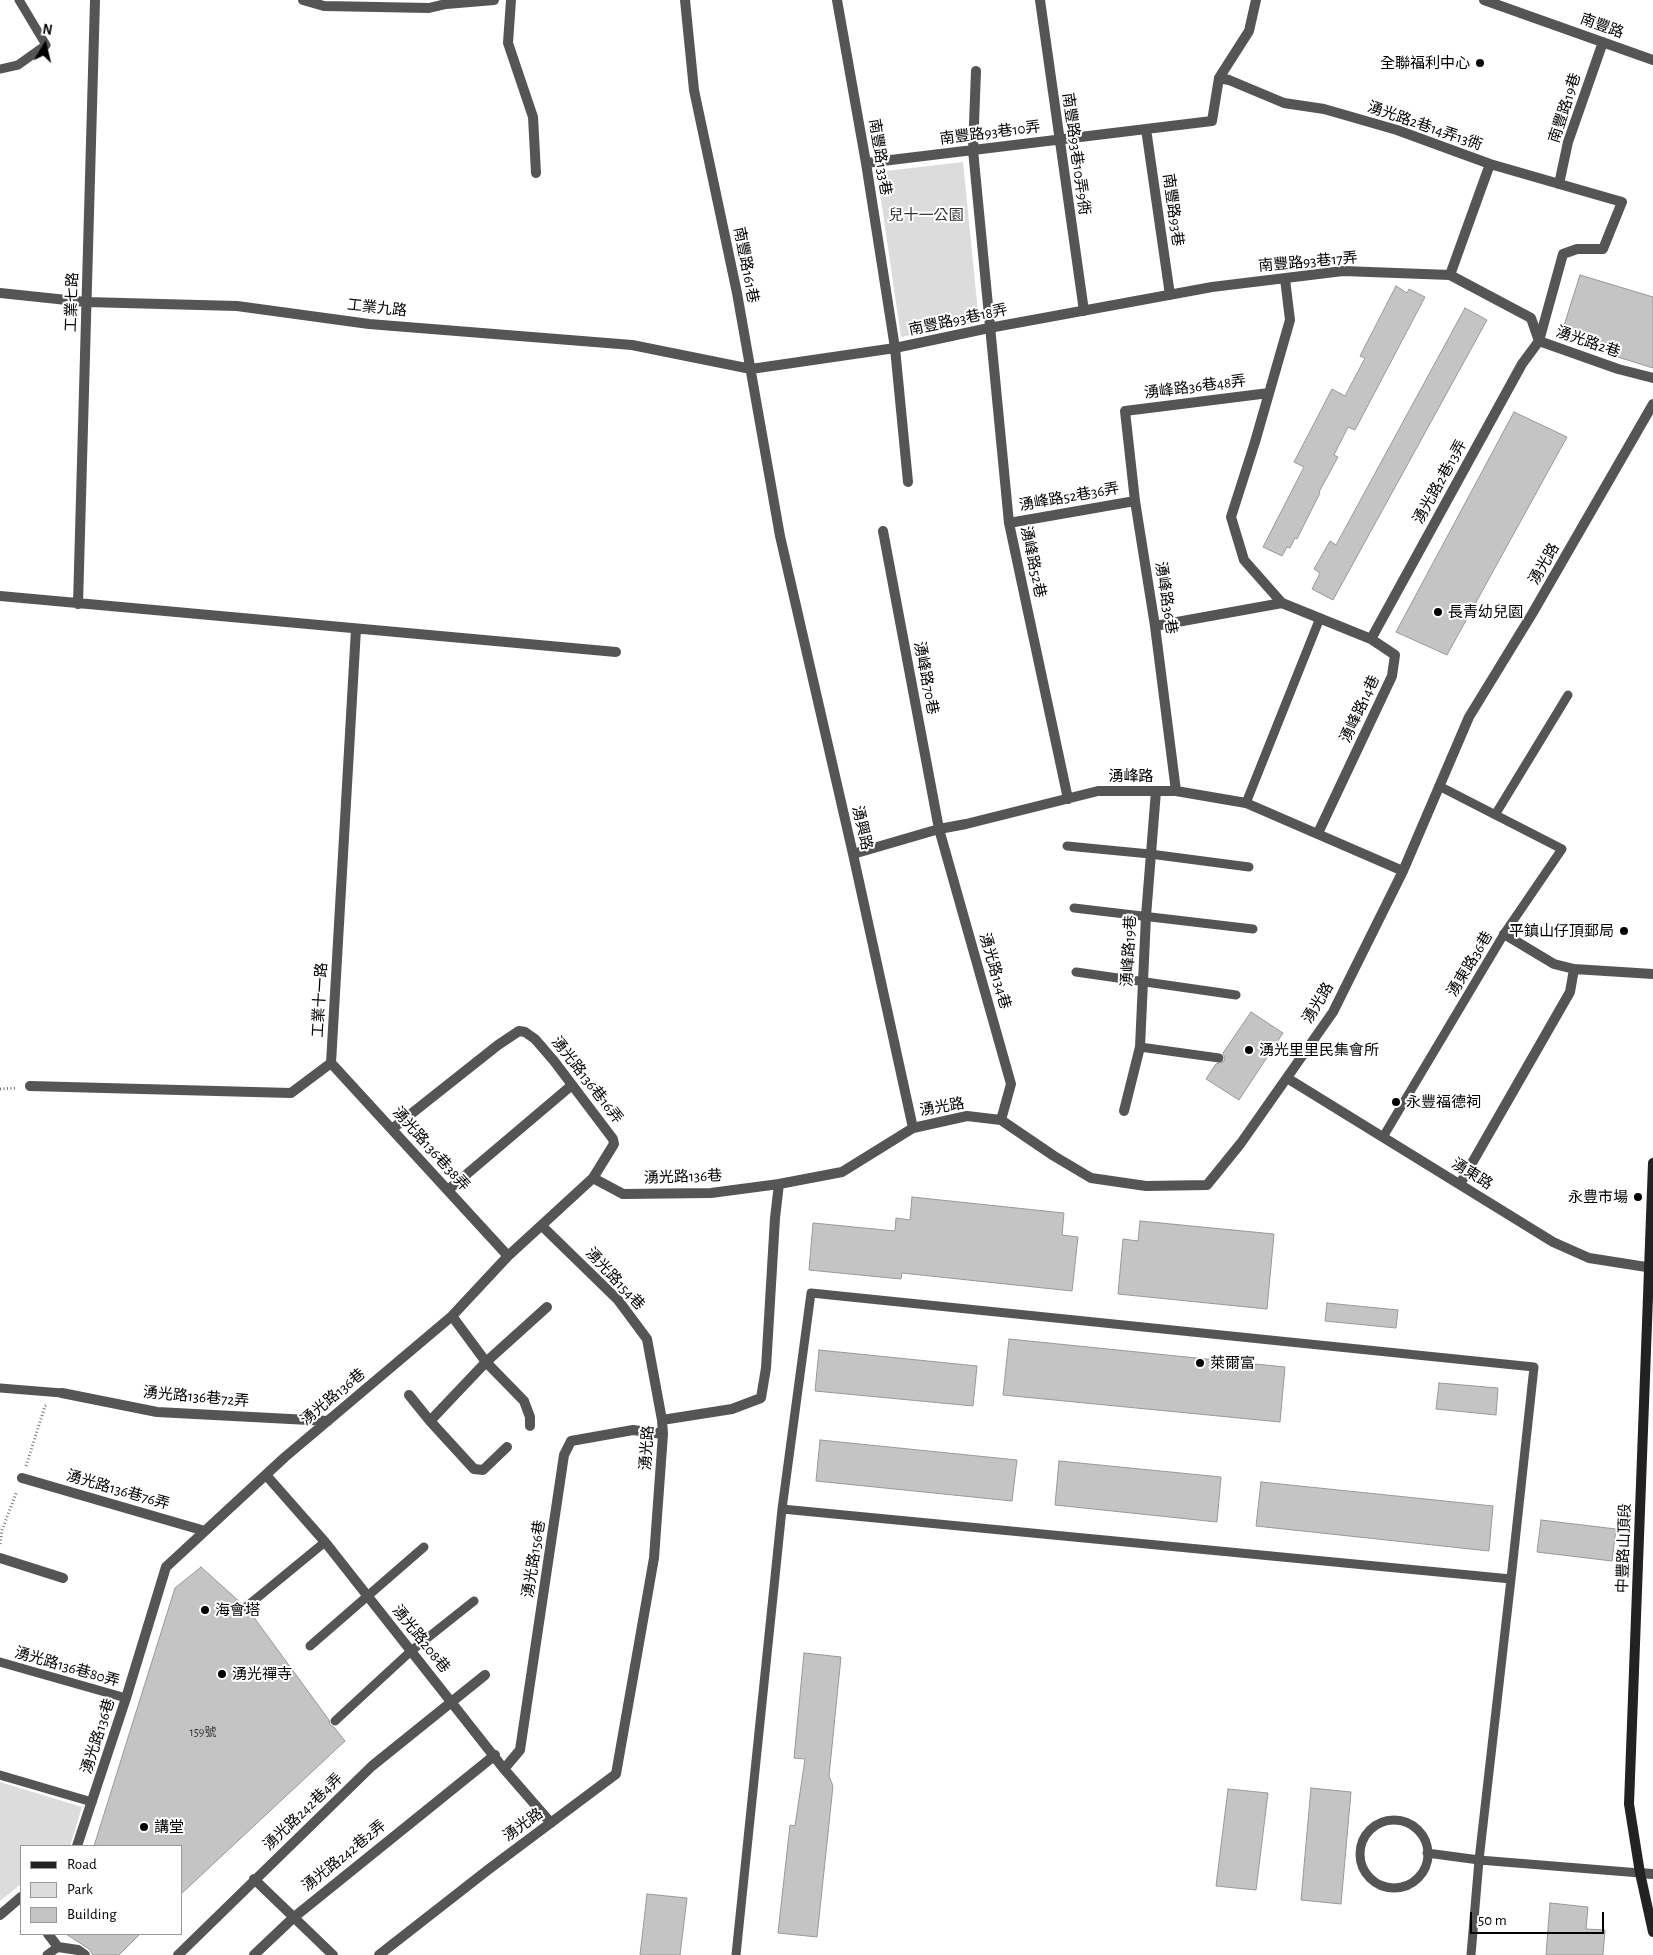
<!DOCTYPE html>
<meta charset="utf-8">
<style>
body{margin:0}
#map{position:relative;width:1653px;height:1955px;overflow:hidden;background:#fff;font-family:"Alegreya Sans",sans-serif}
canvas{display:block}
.legend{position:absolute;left:20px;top:1845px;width:162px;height:90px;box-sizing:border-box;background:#fff;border:1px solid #999;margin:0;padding:6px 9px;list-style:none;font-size:15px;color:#000}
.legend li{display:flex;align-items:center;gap:10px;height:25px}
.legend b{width:25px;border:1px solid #999}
.north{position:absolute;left:20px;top:20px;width:50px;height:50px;-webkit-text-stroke:4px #fff;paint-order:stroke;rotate:9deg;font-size:14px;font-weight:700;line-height:20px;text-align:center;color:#000}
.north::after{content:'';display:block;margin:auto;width:18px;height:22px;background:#000;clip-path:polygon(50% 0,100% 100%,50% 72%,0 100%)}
.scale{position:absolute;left:1470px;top:1912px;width:134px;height:22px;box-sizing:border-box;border:2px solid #000;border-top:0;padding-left:6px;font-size:15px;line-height:18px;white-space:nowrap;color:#000;-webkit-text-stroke:4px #fff;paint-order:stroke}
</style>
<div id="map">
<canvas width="1653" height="1955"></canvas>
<ul class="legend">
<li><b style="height:6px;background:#222"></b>Road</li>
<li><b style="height:14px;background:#dcdcdc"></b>Park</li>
<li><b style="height:14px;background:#c4c4c4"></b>Building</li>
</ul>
<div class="north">N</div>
<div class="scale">50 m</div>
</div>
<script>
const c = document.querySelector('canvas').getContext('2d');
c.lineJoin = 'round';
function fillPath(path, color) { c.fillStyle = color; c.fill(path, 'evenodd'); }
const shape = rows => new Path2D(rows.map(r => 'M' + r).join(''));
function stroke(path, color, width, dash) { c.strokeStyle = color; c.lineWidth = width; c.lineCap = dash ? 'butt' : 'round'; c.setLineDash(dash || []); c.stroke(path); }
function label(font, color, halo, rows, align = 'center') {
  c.font = font + ' "Alegreya Sans","Noto Sans TC",sans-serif'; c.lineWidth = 4; c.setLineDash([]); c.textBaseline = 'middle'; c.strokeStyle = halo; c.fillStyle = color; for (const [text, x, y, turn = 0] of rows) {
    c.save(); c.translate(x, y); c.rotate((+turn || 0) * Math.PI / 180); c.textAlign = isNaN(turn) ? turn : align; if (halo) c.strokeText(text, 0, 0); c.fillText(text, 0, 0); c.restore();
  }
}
fillPath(shape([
 [963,162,979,322,901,337,877,172],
 [0,1782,82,1807,70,1846,21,1846,21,1884,0,1901]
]), '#dcdcdc');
const building = shape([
 [1580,275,1653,297,1653,368,1621,358,1561,335,1580,275],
 [1396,286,1407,293,1409,289,1425,297,1355,430,1348,427,1334,455,1338,457,1319,492,1320,493,1297,539,1295,538,1290,548,1287,547,1282,556,1263,547,1304,467,1294,462,1332,389,1345,396,1365,358,1360,356,1396,286],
 [1465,308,1487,320,1333,600,1312,589,1320,573,1314,569,1330,541,1336,545,1465,308],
 [1514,412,1567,437,1447,655,1396,632,1514,412],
 [1251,1012,1283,1033,1239,1100,1206,1079,1216,1064,1224,1061,1225,1058,1223,1053,1251,1012],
 [912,1197,1064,1213,1062,1235,1078,1237,1072,1291,902,1273,901,1279,809,1270,813,1223,895,1231,896,1218,910,1220,912,1197],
 [1140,1221,1274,1234,1267,1309,1118,1294,1123,1239,1138,1241,1140,1221],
 [1327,1303,1398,1310,1396,1328,1325,1321,1327,1303],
 [1009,1339,1285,1367,1280,1422,1003,1395,1009,1339],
 [819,1350,977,1366,973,1406,815,1391,819,1350],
 [1439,1383,1498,1388,1496,1415,1436,1409,1439,1383],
 [820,1440,1017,1460,1012,1501,816,1481,820,1440],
 [1059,1461,1221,1477,1217,1522,1055,1505,1059,1461],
 [1261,1482,1493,1506,1489,1551,1256,1526,1261,1482],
 [1541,1520,1616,1529,1612,1561,1537,1552,1541,1520],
 [201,1567,241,1603,240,1608,242,1611,247,1613,250,1612,329,1720,330,1725,334,1727,345,1741,181,1894,181,1846,94,1846,175,1588,201,1567],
 [804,1653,841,1657,829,1776,833,1786,817,1937,778,1933,790,1825,795,1826,805,1759,794,1758,804,1653],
 [1311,1788,1351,1792,1341,1904,1301,1900,1311,1788],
 [1228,1789,1268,1793,1256,1890,1216,1886,1228,1789],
 [647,1894,687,1898,680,1955,640,1955,647,1894],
 [1550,1903,1588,1907,1586,1929,1605,1930,1603,1955,1546,1955,1550,1903],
 [66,1934,140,1934,119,1955,93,1955,89,1949,66,1934]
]);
fillPath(building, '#c4c4c4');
stroke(building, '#999', 1);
stroke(shape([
 [0,1089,17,1088],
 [26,1466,45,1406,48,1404],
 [0,1544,2,1530,17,1491]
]), '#777', 3, [1, 2.5]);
stroke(shape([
 [0,69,18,65,46,45,19,0],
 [1246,803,1320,618],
 [1495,815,1568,695],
 [1067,846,1150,854,1249,867],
 [1074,908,1253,929],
 [1076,972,1236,995],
 [1140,1047,1219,1058],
 [1383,1137,1504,934,1562,849,1439,786],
 [0,1388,62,1393],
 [782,1509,811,1293,1534,1367,1511,1579],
 [246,1607,325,1542],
 [310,1646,424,1547],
 [0,1662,126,1698],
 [335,1721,411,1651,474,1601],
 [0,1775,92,1802],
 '1360 1854a34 34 0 1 1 68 0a34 34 0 1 1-68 0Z',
 [47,1955,58,1947],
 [736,1955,782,1509,1511,1579,1479,1860,1427,1853],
 [1471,1955,1479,1860,1640,1873]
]), '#555', 9);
stroke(shape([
 [303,0,324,6,429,8,446,4,494,0],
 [511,0,508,43,533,117,536,173],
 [685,0,694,90,737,293,780,536,853,854,913,1128],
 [837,0,866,163,895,348,908,482],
 [1040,0,1084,311],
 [1484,0,1653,60],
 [976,71,973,150,1009,523,1068,799],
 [1219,78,1229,80,1284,103,1324,109,1397,130,1490,164,1622,202,1603,249,1577,249,1563,254,1539,341,1522,364,1371,639],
 [1146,129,1170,295],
 [866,163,1212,121,1219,78,1249,31,1256,0],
 [1559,184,1568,142,1603,42],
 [1450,275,1490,164],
 [1285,279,1290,320,1255,442,1231,517,1244,560,1282,603,1371,639,1395,655,1392,676,1318,833],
 [0,293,86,302,237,306,369,324,632,345,751,369,895,348,989,328,1212,287,1343,271,1450,275,1531,318,1539,341,1618,369,1653,378],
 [1009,523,1135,501],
 [883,531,939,829,1011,1084,1001,1120],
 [0,596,616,652],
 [78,604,95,0],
 [1155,626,1282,603],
 [1176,791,1155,626,1135,501,1125,411,1269,393],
 [853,854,939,829,966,824,1098,791,1176,791,1246,803,1403,871],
 [1504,934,1554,964,1574,969,1653,974],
 [331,1063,508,1256],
 [1287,1078,1553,1242,1589,1258,1653,1268],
 [30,1086,291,1093,331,1063,356,629],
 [1124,1111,1140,1047,1146,916,1156,791],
 [392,1129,498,1045,519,1031,525,1032,535,1039,554,1061,613,1139,614,1144,593,1178],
 [1460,1184,1570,992,1574,969],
 [448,1190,572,1085],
 [542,1226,618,1300,647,1339,662,1420],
 [452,1316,486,1362,524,1401,530,1417,530,1426],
 [62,1393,157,1412,328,1421],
 [409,1395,430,1421,474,1469,483,1470,507,1447],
 [430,1421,486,1362,547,1307],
 [266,1475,325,1542,504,1769,551,1823],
 [22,1478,205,1531],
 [0,1558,63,1578],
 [504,1769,520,1750,564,1455,571,1441,633,1430,663,1434],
 [77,1846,126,1698,166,1567,285,1457,452,1316,508,1256,593,1178,623,1194,711,1193,779,1184],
 [1640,1873,1653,1874],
 [254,1879,333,1955],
 [0,1915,21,1897],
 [48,1934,58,1947,78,1950,85,1955],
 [178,1955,372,1766,485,1675],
 [254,1955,293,1918,495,1755],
 [379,1955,489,1869,616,1774,654,1558,663,1434,662,1420,732,1409,761,1398,766,1368,775,1218,779,1184,842,1172,913,1128,967,1116,1001,1120,1054,1156,1091,1178,1146,1186,1207,1185,1241,1143,1333,1012,1403,871,1469,717,1532,614,1653,404]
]), '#555', 10);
stroke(shape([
 [1653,1163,1629,1804,1640,1873,1653,1932]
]), '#222', 10);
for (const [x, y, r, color] of [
 [1480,63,5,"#000"],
 [1438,612,5,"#000"],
 [1624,931,5,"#000"],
 [1249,1050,5,"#000"],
 [1396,1102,5,"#000"],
 [1638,1197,5,"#000"],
 [1200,1363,5,"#000"],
 [205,1610,5,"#000"],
 [222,1674,5,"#000"],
 [144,1827,5,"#000"]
]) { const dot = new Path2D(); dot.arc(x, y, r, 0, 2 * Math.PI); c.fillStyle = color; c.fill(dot); stroke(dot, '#fff', 2); }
label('12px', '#313131', null, [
 ["159號",203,1732]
]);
label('15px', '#000', '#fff', [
 ["南豐路",1602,26,20],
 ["南豐路19巷",1565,108,-72],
 ["湧光路2巷14弄13衖",1425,126,19],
 ["南豐路93巷10弄",990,133,-7],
 ["南豐路93巷10弄9衖",1076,154,82],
 ["南豐路133巷",880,157,81],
 ["南豐路93巷",1173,210,82],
 ["南豐路93巷17弄",1308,262,-5],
 ["南豐路161巷",746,265,79],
 ["工業七路",72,302,-88],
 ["工業九路",377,308,6],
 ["南豐路93巷18弄",958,320,-12],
 ["湧光路2巷",1588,342,19],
 ["湧峰路36巷48弄",1195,387,-7],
 ["湧光路2巷13弄",1440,482,-61],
 ["湧峰路52巷36弄",1069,497,-10],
 ["湧峰路52巷",1033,562,78],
 ["湧光路",1544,564,-60],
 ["湧峰路36巷",1166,598,81],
 ["湧峰路70巷",926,678,79],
 ["湧峰路14巷",1360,709,-65],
 ["湧峰路",1131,776],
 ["湧興路",862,828,77],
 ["湧峰路19巷",1129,951,-87],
 ["湧東路36巷",1470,964,-59],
 ["湧光路134巷",995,971,74],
 ["工業十一路",320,1000,-87],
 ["湧光路",1318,1003,-59],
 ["湧光路136巷16弄",587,1080,52],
 ["湧光路",942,1107,-10],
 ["湧光路136巷38弄",431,1149,48],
 ["湧東路",1472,1174,32],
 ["湧光路136巷",683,1177,-2],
 ["湧光路154巷",615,1279,47],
 ["湧光路136巷72弄",196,1397,5],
 ["湧光路136巷",333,1397,-40],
 ["湧光路",647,1448,-86],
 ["湧光路136巷76弄",118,1490,16],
 ["中豐路山頂段",1624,1548,-88],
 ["湧光路156巷",534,1559,-81],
 ["湧光路208巷",421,1639,51],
 ["湧光路136巷80弄",67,1667,16],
 ["湧光路136巷",98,1736,-72],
 ["湧光路242巷4弄",303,1812,-44],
 ["湧光路",523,1825,-36],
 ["湧光路242巷2弄",344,1856,-39]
]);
label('15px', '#000', '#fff', [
 ["全聯福利中心",1470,63,"right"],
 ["長青幼兒園",1448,612],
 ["平鎮山仔頂郵局",1614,931,"right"],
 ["湧光里里民集會所",1259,1050],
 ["永豐福德祠",1406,1102],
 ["永豊市場",1628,1197,"right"],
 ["萊爾富",1210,1363],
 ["海會塔",215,1610],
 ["湧光禪寺",232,1674],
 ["講堂",154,1827]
], 'left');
label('15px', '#333', '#fff', [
 ["兒十一公園",926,215]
]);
</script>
